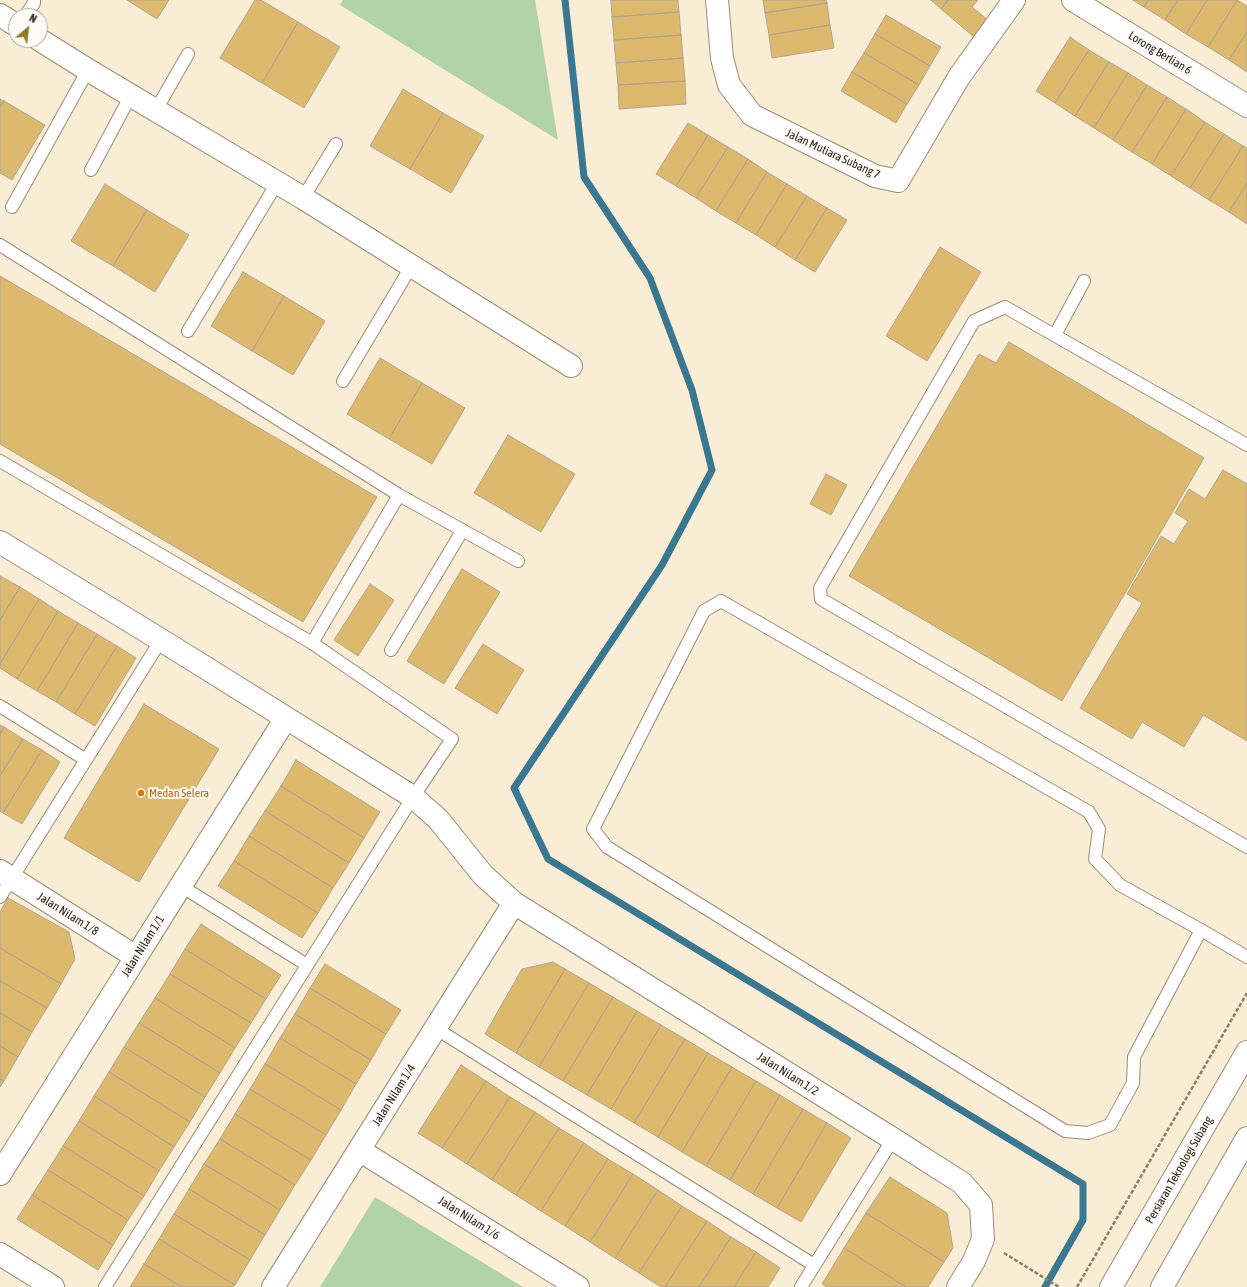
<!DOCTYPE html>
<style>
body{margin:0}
#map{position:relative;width:1247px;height:1287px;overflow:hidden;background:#f9edd5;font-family:"Asap Condensed",sans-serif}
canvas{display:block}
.north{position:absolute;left:8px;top:8px;width:40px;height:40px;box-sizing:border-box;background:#fefbf6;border:1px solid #a9a59f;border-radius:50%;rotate:28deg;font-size:11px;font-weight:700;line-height:16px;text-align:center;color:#29251c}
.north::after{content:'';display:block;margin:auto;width:14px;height:18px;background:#947b23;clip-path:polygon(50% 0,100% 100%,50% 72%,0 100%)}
</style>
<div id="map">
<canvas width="1247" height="1287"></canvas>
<div class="north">N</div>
</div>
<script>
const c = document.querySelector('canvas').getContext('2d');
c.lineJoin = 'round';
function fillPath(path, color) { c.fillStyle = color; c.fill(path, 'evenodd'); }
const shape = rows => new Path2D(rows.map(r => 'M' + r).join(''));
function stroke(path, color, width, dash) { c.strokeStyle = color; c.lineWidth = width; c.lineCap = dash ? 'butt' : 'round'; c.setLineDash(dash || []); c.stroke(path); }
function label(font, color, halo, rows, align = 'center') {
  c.font = font + ' "Asap Condensed",sans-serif'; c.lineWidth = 4; c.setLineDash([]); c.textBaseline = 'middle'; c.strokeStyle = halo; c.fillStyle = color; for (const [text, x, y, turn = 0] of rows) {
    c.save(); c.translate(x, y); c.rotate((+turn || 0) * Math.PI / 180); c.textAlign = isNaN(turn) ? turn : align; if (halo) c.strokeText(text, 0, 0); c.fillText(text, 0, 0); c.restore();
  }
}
fillPath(shape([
 [343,0,535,0,558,140,340,5],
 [375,1197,523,1287,320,1287]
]), '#b2d2a8');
stroke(shape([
 [565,0,584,177,650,278,692,390,712,470,662,565,514,788,548,859,1083,1184,1083,1220,1045,1287]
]), '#3a7892', 7);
const building = shape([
 [127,0,169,0,157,19,127,0],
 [255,0,261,0,298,22,262,83,220,58,255,0],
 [611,0,678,0,679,12,612,17,611,0],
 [763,0,826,0,827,3,765,13,763,0],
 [931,0,948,0,941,9,931,0],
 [948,0,978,0,972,7,989,21,974,37,941,9,948,0],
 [1133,0,1148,0,1144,7,1133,0],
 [1148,0,1178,0,1165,20,1144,7,1148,0],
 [1178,0,1207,0,1186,34,1165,20,1178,0],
 [1207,0,1237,0,1208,47,1186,34,1207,0],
 [1237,0,1247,6,1247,32,1229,60,1208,47,1237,0],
 [827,3,830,25,769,35,765,13,827,3],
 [679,12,681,35,614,40,612,17,679,12],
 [886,15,941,47,930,66,875,34,886,15],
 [298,22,340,47,304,108,262,83,298,22],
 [830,25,834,48,772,58,769,35,830,25],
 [1247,32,1247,72,1229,60,1247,32],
 [875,34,930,66,919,85,864,53,875,34],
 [681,35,683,58,616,63,614,40,681,35],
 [1070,37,1089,50,1055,103,1036,91,1070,37],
 [1089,50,1109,62,1075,116,1055,103,1089,50],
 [864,53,919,85,907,104,852,72,864,53],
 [683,58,685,81,618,85,616,63,683,58],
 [1109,62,1128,73,1094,128,1075,116,1109,62],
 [852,72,907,104,896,123,841,91,852,72],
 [1128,73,1147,85,1113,140,1094,128,1128,73],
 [685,81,686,104,619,109,618,85,685,81],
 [1147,85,1167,97,1132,152,1113,140,1147,85],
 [403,89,443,113,410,169,370,146,403,89],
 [1167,97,1186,109,1152,164,1132,152,1167,97],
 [0,99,4,101,0,107,0,99],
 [4,101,45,125,12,180,0,173,0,107,4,101],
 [1186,109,1205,122,1171,176,1152,164,1186,109],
 [443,113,484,136,451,193,410,169,443,113],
 [1205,122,1224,134,1190,188,1171,176,1205,122],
 [688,123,708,135,676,186,656,174,688,123],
 [1224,134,1243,146,1209,200,1190,188,1224,134],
 [708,135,728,147,696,198,676,186,708,135],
 [1243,146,1247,148,1247,183,1229,212,1209,200,1243,146],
 [728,147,748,159,716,211,696,198,728,147],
 [748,159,767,172,736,223,716,211,748,159],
 [767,172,787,184,756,235,736,223,767,172],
 [1247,183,1247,224,1229,212,1247,183],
 [105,184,147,210,113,266,71,241,105,184],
 [787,184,807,196,775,247,756,235,787,184],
 [807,196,827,208,795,260,775,247,807,196],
 [827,208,847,220,815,272,795,260,827,208],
 [147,210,189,235,155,292,113,266,147,210],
 [940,247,981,272,927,361,886,336,940,247],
 [243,272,284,296,252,351,211,326,243,272],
 [0,276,377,497,303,622,0,444,0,276],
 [284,296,325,321,293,375,252,351,284,296],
 [1009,342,1204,458,1062,701,849,576,979,354,996,363,1009,342],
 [380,358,422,383,389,439,347,414,380,358],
 [422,383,465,408,432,464,389,439,422,383],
 [508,435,575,474,541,532,474,493,508,435],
 [1223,470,1247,484,1247,741,1203,715,1184,747,1142,722,1132,739,1080,708,1142,603,1127,594,1161,536,1174,544,1188,521,1175,513,1189,489,1205,499,1223,470],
 [826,474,847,485,831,515,810,504,826,474],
 [462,569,500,592,444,684,407,661,462,569],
 [0,576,20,587,0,620,0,576],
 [370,584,394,600,358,656,334,640,370,584],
 [20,587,39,599,0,664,0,620,20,587],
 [39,599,58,611,17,679,0,668,0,664,39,599],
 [58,611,78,623,37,691,17,679,58,611],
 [78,623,97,634,56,702,37,691,78,623],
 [97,634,117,646,75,714,56,702,97,634],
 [483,644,524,670,497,714,455,688,483,644],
 [117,646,136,658,95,726,75,714,117,646],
 [144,704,219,749,139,882,64,838,144,704],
 [0,725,4,727,0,734,0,725],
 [4,727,23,739,0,776,0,734,4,727],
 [23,739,42,750,3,813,0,811,0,776,23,739],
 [42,750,60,762,22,824,3,813,42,750],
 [296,760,380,812,364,838,281,786,296,760],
 [281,786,364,838,349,863,265,811,281,786],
 [265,811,349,863,333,888,249,836,265,811],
 [249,836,333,888,318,913,234,861,249,836],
 [234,861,318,913,302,938,218,886,234,861],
 [8,898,69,932,75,959,61,984,0,948,0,912,8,898],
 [201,924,281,975,266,999,185,949,201,924],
 [0,948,61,984,47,1008,0,981,0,948],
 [185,949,266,999,251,1023,170,974,185,949],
 [553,962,565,969,516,1053,485,1034,522,969,553,962],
 [325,964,401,1010,386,1034,310,988,325,964],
 [565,969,589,983,539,1067,516,1053,565,969],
 [170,974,251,1023,235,1048,155,998,170,974],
 [0,981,47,1008,32,1032,0,1013,0,981],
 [589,983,613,997,563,1081,539,1067,589,983],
 [310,988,386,1034,371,1060,295,1014,310,988],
 [613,997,637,1011,587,1095,563,1081,613,997],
 [155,998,235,1048,220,1073,139,1023,155,998],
 [637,1011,661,1025,611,1109,587,1095,637,1011],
 [0,1013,32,1032,18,1057,0,1046,0,1013],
 [295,1014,371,1060,356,1084,280,1038,295,1014],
 [139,1023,220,1073,205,1097,124,1047,139,1023],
 [661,1025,685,1039,634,1123,611,1109,661,1025],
 [280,1038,356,1084,341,1110,265,1064,280,1038],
 [685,1039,708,1053,658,1137,634,1123,685,1039],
 [0,1046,18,1057,4,1081,0,1079,0,1046],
 [124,1047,205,1097,190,1122,109,1072,124,1047],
 [708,1053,732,1067,682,1152,658,1137,708,1053],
 [265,1064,341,1110,326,1135,250,1089,265,1064],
 [461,1065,486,1081,442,1148,418,1133,461,1065],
 [732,1067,756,1081,706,1166,682,1152,732,1067],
 [109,1072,190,1122,174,1147,94,1096,109,1072],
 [0,1079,4,1081,0,1087,0,1079],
 [486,1081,510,1097,467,1164,442,1148,486,1081],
 [756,1081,780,1095,730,1180,706,1166,756,1081],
 [250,1089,326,1135,311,1160,235,1114,250,1089],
 [780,1095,803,1109,753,1194,730,1180,780,1095],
 [94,1096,174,1147,159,1171,79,1121,94,1096],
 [510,1097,535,1112,492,1180,467,1164,510,1097],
 [803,1109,827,1123,777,1208,753,1194,803,1109],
 [535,1112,559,1128,516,1195,492,1180,535,1112],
 [235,1114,311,1160,295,1185,220,1139,235,1114],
 [79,1121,159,1171,144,1196,63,1146,79,1121],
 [827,1123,851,1138,801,1222,777,1208,827,1123],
 [559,1128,584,1143,541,1211,516,1195,559,1128],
 [220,1139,295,1185,280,1210,204,1164,220,1139],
 [584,1143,608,1159,565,1226,541,1211,584,1143],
 [63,1146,144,1196,128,1220,48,1170,63,1146],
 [608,1159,633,1174,590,1242,565,1226,608,1159],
 [204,1164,280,1210,265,1235,189,1189,204,1164],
 [48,1170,128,1220,113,1245,32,1195,48,1170],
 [633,1174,658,1190,615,1258,590,1242,633,1174],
 [890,1177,947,1213,953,1248,944,1262,866,1213,890,1177],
 [189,1189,265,1235,250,1260,174,1214,189,1189],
 [658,1190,682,1206,639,1273,615,1258,658,1190],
 [32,1195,113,1245,98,1270,17,1219,32,1195],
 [682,1206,707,1221,665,1287,661,1287,639,1273,682,1206],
 [866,1213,944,1262,928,1287,906,1287,844,1248,866,1213],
 [174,1214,250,1260,235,1285,159,1239,174,1214],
 [707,1221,731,1237,699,1287,665,1287,707,1221],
 [731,1237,756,1252,734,1287,699,1287,731,1237],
 [159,1239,235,1285,233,1287,182,1287,144,1264,159,1239],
 [844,1248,906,1287,827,1287,822,1284,844,1248],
 [756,1252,780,1268,768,1287,734,1287,756,1252],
 [144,1264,182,1287,130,1287,144,1264]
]);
fillPath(building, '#ddb96d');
stroke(building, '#b1a58f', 1);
const lane = shape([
 [25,16,34,3,34,0],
 [156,110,188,54],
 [91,170,131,95],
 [303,198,336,144],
 [12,207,88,70],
 [0,245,399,495,518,561],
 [188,331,277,183],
 [1055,335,1084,281],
 [343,381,412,265],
 [1247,445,1005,307,974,321,820,588,821,599,1247,847],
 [0,461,312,643,399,495],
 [391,650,462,531],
 [0,706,86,760],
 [181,886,307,965],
 [0,897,161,640],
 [1201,930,1134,1057,1133,1083,1110,1125,1088,1133,1065,1131,607,847,593,829,704,611,721,601,1089,812,1099,829,1095,859,1120,885,1201,930,1247,957],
 [435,1028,814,1265],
 [105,1287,413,797,452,739,312,643],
 [801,1287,893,1139]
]);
const street = shape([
 [717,0,722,58,729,85,752,115,875,176,898,181,959,77,1014,0],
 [1073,0,1247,106],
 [0,15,16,25],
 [40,40,88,70,303,198,571,366],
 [0,542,161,640,413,797,438,819,483,875,514,903,893,1139,962,1183,981,1205,983,1239,974,1261,958,1287],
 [0,871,136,957],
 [359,1150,578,1287],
 [0,1174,286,718],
 [0,1254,53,1287],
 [273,1287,514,903]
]);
const secondary = shape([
 [1111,1287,1247,1052],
 [1162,1287,1247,1138]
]);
stroke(lane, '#998d77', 14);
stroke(street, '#998d77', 24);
stroke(secondary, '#998d77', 24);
stroke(shape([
 [1004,1253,1059,1287],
 [1077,1287,1247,993]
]), '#888070', 2.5, [4, 2]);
stroke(lane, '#fff', 12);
stroke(street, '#fff', 22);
stroke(secondary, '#fff', 22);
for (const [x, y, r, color] of [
 [141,793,4,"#e8710a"]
]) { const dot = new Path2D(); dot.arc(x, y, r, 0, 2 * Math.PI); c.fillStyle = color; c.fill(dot); stroke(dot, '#fefbf6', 1.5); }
label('12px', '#29251c', '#fefbf6', [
 ["Lorong Berlian 6",1160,53,31],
 ["Jalan Mutiara Subang 7",833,154,25],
 ["Jalan Nilam 1/8",68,914,32],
 ["Jalan Nilam 1/1",143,946,-58],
 ["Jalan Nilam 1/2",788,1074,32],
 ["Jalan Nilam 1/4",394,1095,-58],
 ["Persiaran Teknologi Subang",1179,1170,-60],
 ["Jalan Nilam 1/6",469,1218,32]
]);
label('12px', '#c56008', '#fefbf6', [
 ["Medan Selera",149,793]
], 'left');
</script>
